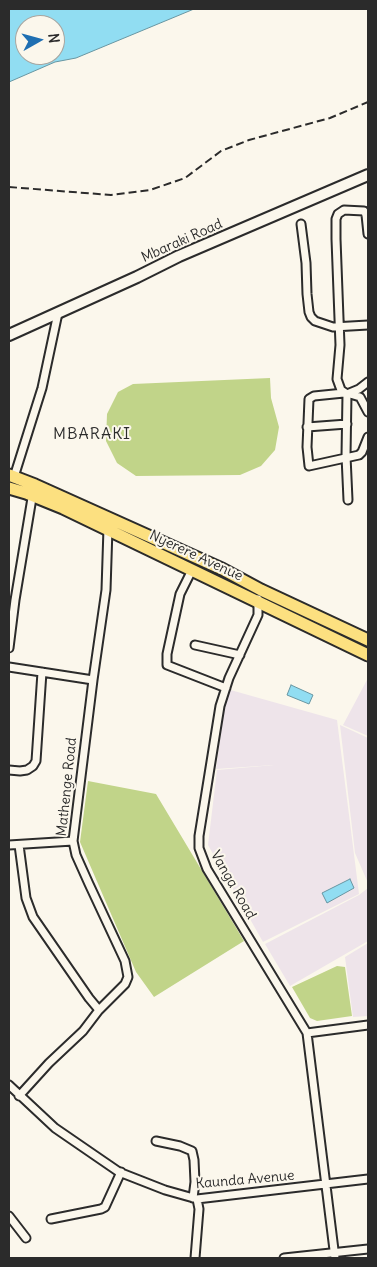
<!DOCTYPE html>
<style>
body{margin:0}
#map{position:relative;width:377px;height:1267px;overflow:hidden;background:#fbf7ec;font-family:Delius,sans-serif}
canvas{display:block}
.frame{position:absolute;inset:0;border:10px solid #2b2b2b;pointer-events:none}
.north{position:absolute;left:15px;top:15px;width:50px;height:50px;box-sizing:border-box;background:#fbf7ec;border:1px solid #a8a59f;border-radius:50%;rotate:83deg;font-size:14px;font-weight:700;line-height:20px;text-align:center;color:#2b2b2b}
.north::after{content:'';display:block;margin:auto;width:18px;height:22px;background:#1f6fb2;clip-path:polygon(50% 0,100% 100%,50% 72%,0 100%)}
</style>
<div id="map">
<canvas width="377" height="1267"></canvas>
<div class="frame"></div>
<div class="north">N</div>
</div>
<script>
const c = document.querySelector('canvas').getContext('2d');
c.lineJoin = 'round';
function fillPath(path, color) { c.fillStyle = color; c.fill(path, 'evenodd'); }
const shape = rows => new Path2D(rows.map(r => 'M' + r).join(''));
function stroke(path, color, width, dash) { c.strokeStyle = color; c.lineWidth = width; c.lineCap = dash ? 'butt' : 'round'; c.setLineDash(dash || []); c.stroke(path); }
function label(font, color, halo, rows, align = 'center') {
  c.font = font + ' Delius,sans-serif'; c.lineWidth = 4; c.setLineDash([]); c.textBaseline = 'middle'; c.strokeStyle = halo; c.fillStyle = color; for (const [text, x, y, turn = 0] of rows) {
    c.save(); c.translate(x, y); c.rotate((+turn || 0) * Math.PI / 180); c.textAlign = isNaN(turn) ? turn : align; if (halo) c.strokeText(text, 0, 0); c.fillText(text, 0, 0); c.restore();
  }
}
fillPath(shape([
 [368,678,368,736,343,725],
 [227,689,337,720,359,894,263,942,208,845,217,770,274,765,216,769],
 [340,725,368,738,368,883,355,853],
 [368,888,368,941,290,986,265,944,359,895],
 [368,943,368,1016,353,1017,345,957]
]), '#eee4ea');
fillPath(shape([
 [270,378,271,398,279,427,275,450,261,466,240,475,136,476,117,463,106,441,107,414,118,392,133,384],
 [88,781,156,794,244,941,154,997,136,972,80,842],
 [337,966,345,967,352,1016,317,1021,310,1018,292,987]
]), '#c1d489');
const water = shape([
 [9,9,194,9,76,58,55,62,9,82,9,9],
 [25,25,55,25,55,55,25,55,25,25],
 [291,685,313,695,309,704,287,695,291,685],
 [350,879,354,888,327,903,322,893,350,879]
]);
fillPath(water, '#91ddf2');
stroke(water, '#6896a2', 1);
const minor = shape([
 [301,224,306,263,307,294,309,312,311,317,315,321,333,327,368,325],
 [368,234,366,215,364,211,344,210,338,214,336,219,336,239,340,345,337,379,341,390,347,394,359,389,368,382],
 [344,393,314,396,309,399,307,447,309,466,359,455,362,452,368,437],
 [347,394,346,456,348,500],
 [350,394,360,397,368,412],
 [307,427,347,424],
 [14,477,42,388,58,313],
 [192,570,180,594,167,654,167,665,226,688],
 [258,599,258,615,229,678,220,706,199,836,199,848,207,869,307,1033,335,1258],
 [195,645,240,655],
 [9,648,15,600,33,492],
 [9,667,93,680],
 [9,770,20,771,27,770,33,766,36,761,42,672],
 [9,845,73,841],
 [19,845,26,898,33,917,89,998,99,1010],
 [307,1033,368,1025],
 [9,1085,55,1128,119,1172,165,1190,197,1199,368,1179],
 [19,1096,49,1063,83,1031,99,1010,125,984,128,977,125,961,89,884,76,855,73,841,93,680,106,590,108,528],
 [156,1141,180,1146,192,1151,194,1160,195,1182,193,1198],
 [9,1216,26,1238],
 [51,1219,101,1209,105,1207,121,1172],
 [195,1258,199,1209,197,1199],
 [284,1258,368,1249]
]);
const secondary = shape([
 [9,335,137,277,179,256,368,175]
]);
const trunk = shape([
 [9,475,35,485,222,569,261,590,368,640],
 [9,488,26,493,63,508,368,655]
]);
stroke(minor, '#2b2b2b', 11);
stroke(secondary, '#2b2b2b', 14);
stroke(trunk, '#2b2b2b', 15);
stroke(minor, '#fbf7ec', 7);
stroke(secondary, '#fbf7ec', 10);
stroke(trunk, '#fce080', 11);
stroke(shape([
 [9,187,111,195,150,190,185,178,221,151,249,140,330,118,368,102]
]), '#2b2b2b', 2, [8, 4]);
label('14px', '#2b2b2b', '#fbf7ec', [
 ["Mbaraki Road",182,241,-24],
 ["Nyerere Avenue",196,556,25],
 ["Mathenge Road",67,787,-84],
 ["Vanga Road",233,885,60],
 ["Kaunda Avenue",245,1180,-5]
]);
c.letterSpacing = '1px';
label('16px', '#2b2b2b', '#fbf7ec', [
 ["MBARAKI",92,434]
]);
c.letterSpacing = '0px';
</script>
